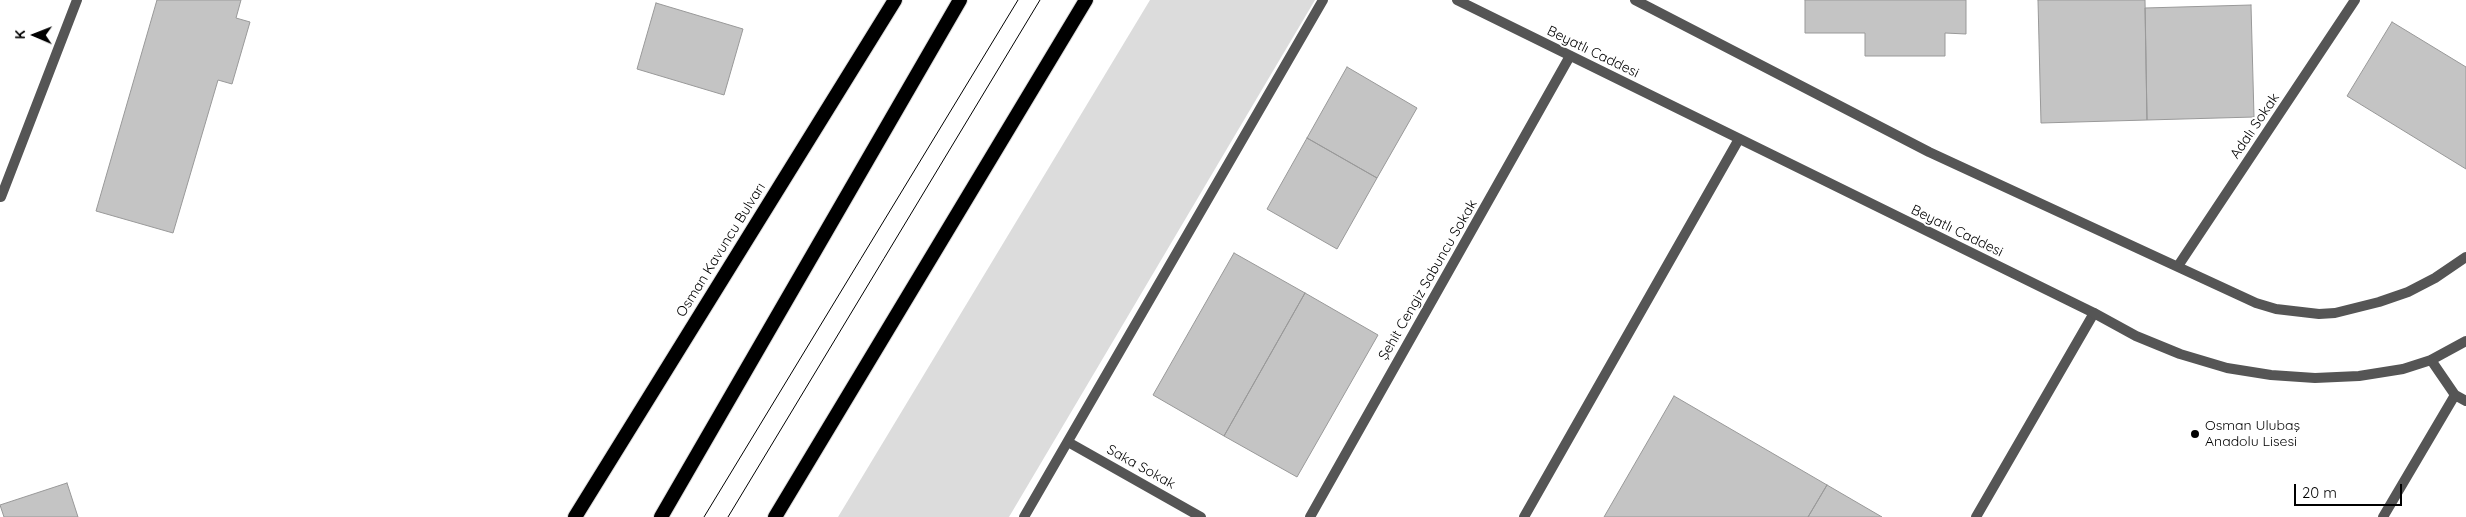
<!DOCTYPE html>
<meta charset="utf-8">
<style>
body{margin:0}
#map{position:relative;width:2466px;height:517px;overflow:hidden;background:#fff;font-family:Quicksand,sans-serif}
canvas{display:block}
.north{position:absolute;left:10px;top:10px;width:50px;height:50px;-webkit-text-stroke:4px #fff;paint-order:stroke;rotate:271deg;font-size:14px;font-weight:700;line-height:20px;text-align:center;color:#000}
.north::after{content:'';display:block;margin:auto;width:18px;height:22px;background:#000;clip-path:polygon(50% 0,100% 100%,50% 72%,0 100%)}
.scale{position:absolute;left:2294px;top:484px;width:108px;height:22px;box-sizing:border-box;border:2px solid #000;border-top:0;padding-left:6px;font-size:15px;line-height:18px;white-space:nowrap;color:#000;-webkit-text-stroke:4px #fff;paint-order:stroke}
</style>
<div id="map">
<canvas width="2466" height="517"></canvas>
<div class="north">K</div>
<div class="scale">20 m</div>
</div>
<script>
const c = document.querySelector('canvas').getContext('2d');
c.lineJoin = 'round';
function fillPath(path, color) { c.fillStyle = color; c.fill(path, 'evenodd'); }
const shape = rows => new Path2D(rows.map(r => 'M' + r).join(''));
function stroke(path, color, width, dash) { c.strokeStyle = color; c.lineWidth = width; c.lineCap = dash ? 'butt' : 'round'; c.setLineDash(dash || []); c.stroke(path); }
function label(font, color, halo, rows, align = 'center') {
  c.font = font + ' Quicksand,sans-serif'; c.lineWidth = 4; c.setLineDash([]); c.textBaseline = 'middle'; c.strokeStyle = halo; c.fillStyle = color; for (const [text, x, y, turn = 0] of rows) {
    c.save(); c.translate(x, y); c.rotate((+turn || 0) * Math.PI / 180); c.textAlign = isNaN(turn) ? turn : align; if (halo) c.strokeText(text, 0, 0); c.fillText(text, 0, 0); c.restore();
  }
}
fillPath(shape([
 [1150,0,1315,0,1009,517,838,517]
]), '#dcdcdc');
const building = shape([
 [157,0,241,0,236,18,250,22,232,84,218,80,173,233,96,211,157,0],
 [1805,0,1966,0,1966,34,1945,33,1945,56,1865,56,1865,33,1805,33,1805,0],
 [2038,0,2145,0,2147,120,2041,123,2038,0],
 [656,3,743,29,724,95,637,69,656,3],
 [2251,5,2254,117,2147,120,2145,8,2251,5],
 [2392,22,2466,67,2466,169,2347,96,2392,22],
 [1347,67,1417,108,1377,178,1307,138,1347,67],
 [1307,138,1377,178,1337,249,1267,209,1307,138],
 [1234,253,1305,293,1224,436,1153,395,1234,253],
 [1305,293,1378,335,1297,477,1224,436,1305,293],
 [1674,396,1827,485,1808,517,1604,517,1674,396],
 [67,483,78,517,4,517,0,505,67,483],
 [1827,485,1882,517,1808,517,1827,485]
]);
fillPath(building, '#c4c4c4');
stroke(building, '#999', 1);
const trunk = shape([
 [575,517,895,0],
 [661,517,960,0],
 [775,517,1086,0]
]);
stroke(trunk, '#dbdbdb', 16);
stroke(shape([
 [1,197,77,0],
 [2178,266,2355,0],
 [2431,360,2455,395,2466,401],
 [1068,442,1201,517],
 [1024,517,1323,0],
 [1310,517,1570,56],
 [1524,517,1739,139],
 [1976,517,2094,313],
 [2383,517,2455,395]
]), '#555', 10);
stroke(shape([
 [1457,0,2094,313,2136,336,2180,354,2227,368,2271,375,2315,378,2359,376,2403,369,2431,360,2466,341],
 [1635,0,1929,152,2256,303,2276,309,2319,314,2335,313,2379,302,2408,292,2435,278,2466,257]
]), '#555', 10);
stroke(trunk, '#000', 14);
stroke(shape([
 [704,517,1018,0],
 [728,517,1040,0]
]), '#000', 1);
for (const [x, y, r, color] of [
 [2195,434,5,"#000"]
]) { const dot = new Path2D(); dot.arc(x, y, r, 0, 2 * Math.PI); c.fillStyle = color; c.fill(dot); stroke(dot, '#fff', 2); }
label('14px', '#000', '#fff', [
 ["Beyatlı Caddesi",1593,52,26],
 ["Adalı Sokak",2255,126,-56],
 ["Beyatlı Caddesi",1957,231,26],
 ["Osman Kavuncu Bulvarı",721,250,-58],
 ["Şehit Cengiz Sabuncu Sokak",1428,280,-60],
 ["Saka Sokak",1141,467,29]
]);
label('14px', '#000', '#fff', [
 ["Osman Ulubaş",2205,426],
 ["Anadolu Lisesi",2205,442]
], 'left');
</script>
